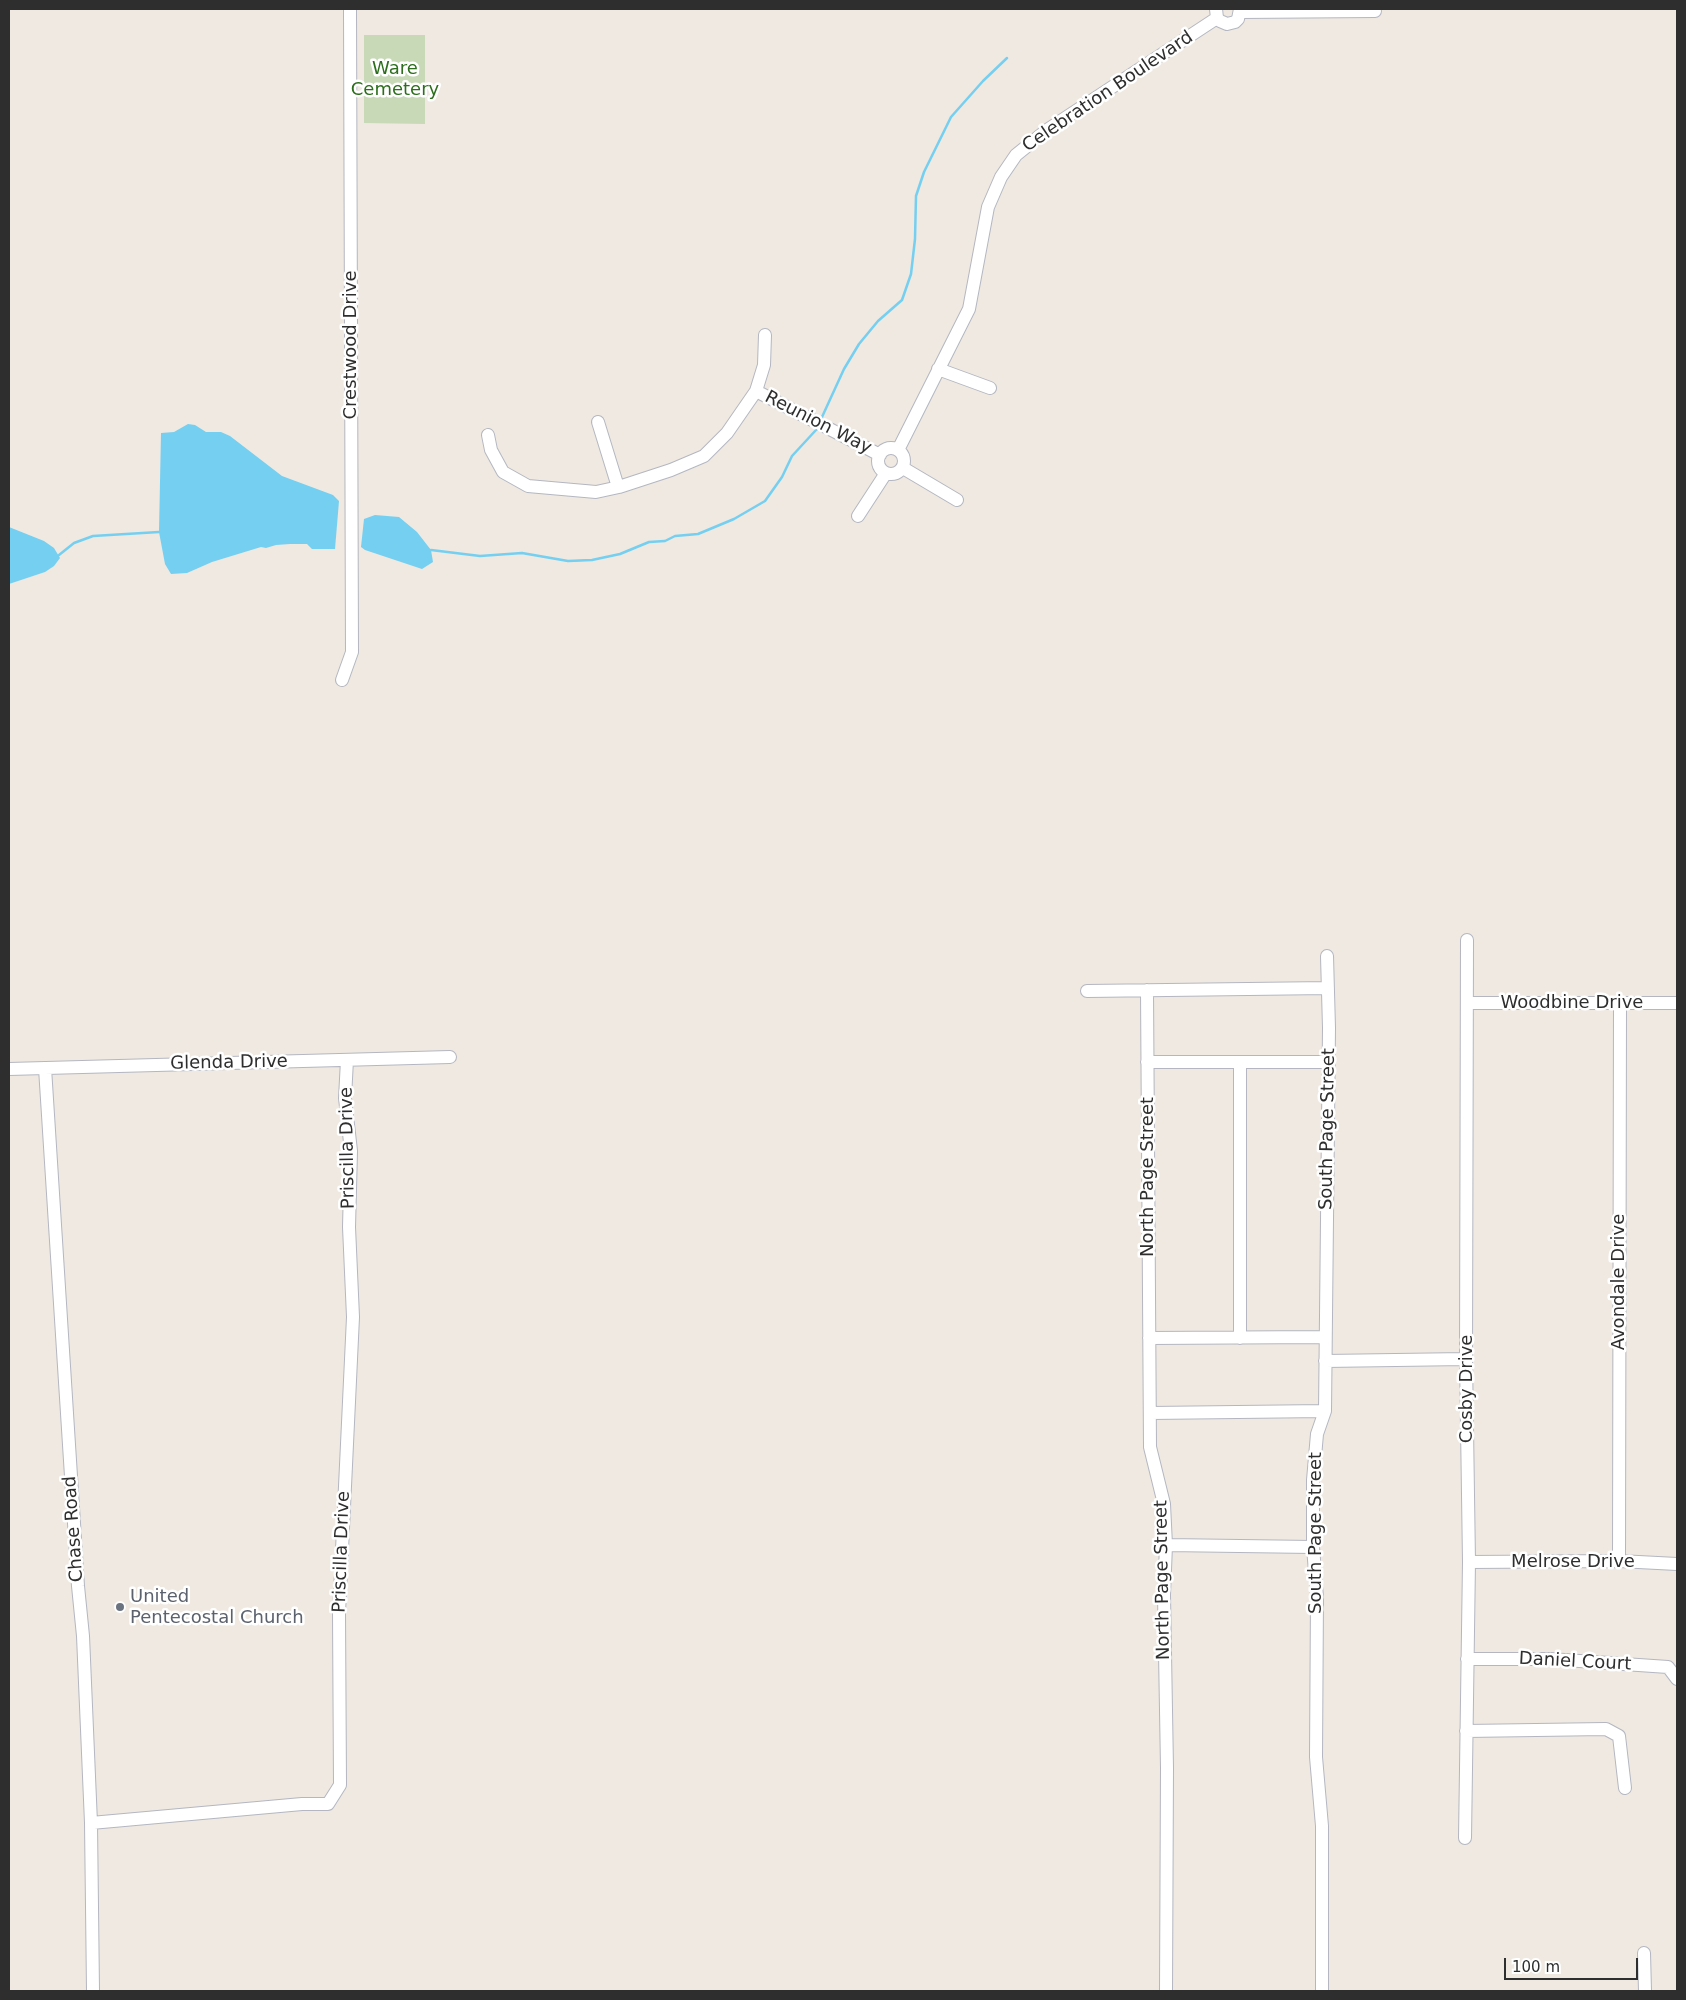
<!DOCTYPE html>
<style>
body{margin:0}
#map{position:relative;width:1686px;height:2000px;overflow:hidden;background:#efe9e1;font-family:"DejaVu Sans",sans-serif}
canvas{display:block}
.frame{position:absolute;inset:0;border:10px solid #2e2e2e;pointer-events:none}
.scale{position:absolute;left:1504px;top:1958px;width:134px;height:22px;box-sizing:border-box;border:2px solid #2e2e2e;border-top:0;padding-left:6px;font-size:15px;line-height:18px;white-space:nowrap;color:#2e2e2e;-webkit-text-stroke:4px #fff;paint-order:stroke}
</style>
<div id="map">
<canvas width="1686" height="2000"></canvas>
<div class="frame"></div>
<div class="scale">100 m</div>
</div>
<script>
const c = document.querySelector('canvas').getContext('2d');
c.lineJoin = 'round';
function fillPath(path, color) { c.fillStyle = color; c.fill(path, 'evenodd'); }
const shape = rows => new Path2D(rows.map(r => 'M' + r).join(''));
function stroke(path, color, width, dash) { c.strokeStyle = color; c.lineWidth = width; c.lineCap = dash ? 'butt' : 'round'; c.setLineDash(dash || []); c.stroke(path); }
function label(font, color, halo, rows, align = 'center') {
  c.font = font + ' "DejaVu Sans",sans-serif'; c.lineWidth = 5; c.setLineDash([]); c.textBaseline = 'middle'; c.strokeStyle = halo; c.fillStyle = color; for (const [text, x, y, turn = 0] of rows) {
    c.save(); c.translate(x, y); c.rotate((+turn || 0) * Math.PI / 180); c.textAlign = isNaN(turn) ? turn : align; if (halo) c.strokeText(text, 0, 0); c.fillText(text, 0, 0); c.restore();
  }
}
fillPath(shape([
 [364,35,425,35,425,124,364,123]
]), '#c8d9b8');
fillPath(shape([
 [188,424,195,425,206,432,221,432,230,436,282,476,333,495,339,501,335,549,312,549,307,544,290,544,276,545,266,548,261,547,212,562,187,573,171,574,165,564,159,532,161,433,174,432],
 [375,515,399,517,417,532,431,550,433,562,422,569,365,550,361,547,364,519],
 [9,527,44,541,54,548,60,558,54,566,45,572,9,584]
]), '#75cff0');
stroke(shape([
 [822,417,844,369,859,344,878,321,902,300,911,274,915,239,916,196,924,172,951,117,983,81,1007,58],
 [431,550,480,556,522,553,568,561,592,560,620,554,649,542,665,541,675,536,698,534,734,519,765,501,782,477,792,456,816,430],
 [59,555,74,543,93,536,159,532]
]), '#75cff0', 2.5);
const minor = shape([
 [1216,9,1217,18,1220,21,1227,24,1235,22,1238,19,1240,9],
 [1240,12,1375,11],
 [938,369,990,388],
 [756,391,880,455],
 [598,422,618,487],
 [488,435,491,450,503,472,528,486,596,492,619,487,671,470,704,456,727,433,756,391,764,365,765,335],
 '878 461a13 13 0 1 1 26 0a13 13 0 1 1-26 0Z',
 [898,450,969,309,988,207,1001,177,1016,155,1047,130,1217,18],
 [903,468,957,500],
 [858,516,886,473],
 [342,680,352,652,350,9],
 [1147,990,1150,1447,1164,1504,1166,1545,1164,1595,1167,1768,1166,1991],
 [1087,991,1328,988],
 [1468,1003,1677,1003],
 [1147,1062,1329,1062],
 [1240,1063,1240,1338],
 [45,1068,78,1586,83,1636,91,1823,93,1991],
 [9,1069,450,1057],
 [1149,1338,1325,1337],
 [1325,1361,1466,1359],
 [1150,1413,1325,1411],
 [1166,1545,1313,1547],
 [1619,1561,1620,1003],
 [1469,1562,1619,1561,1677,1564],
 [1467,1659,1550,1659,1668,1667,1677,1679],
 [1466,1731,1606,1729,1619,1736,1625,1788],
 [91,1823,302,1804,328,1804,340,1785,339,1613,353,1317,349,1227,351,1151,345,1098,347,1060],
 [1465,1838,1469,1562,1466,1359,1467,940],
 [1644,1953,1645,1991],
 [1322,1991,1322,1826,1316,1757,1317,1597,1313,1547,1313,1480,1317,1434,1325,1411,1329,1028,1327,956]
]);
stroke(minor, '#b4b7c1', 14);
stroke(minor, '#fff', 12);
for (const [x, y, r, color] of [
 [120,1607,5,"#6b7280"]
]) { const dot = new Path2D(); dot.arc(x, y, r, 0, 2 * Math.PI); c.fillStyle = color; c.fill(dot); stroke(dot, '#fff', 2); }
label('18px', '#2c6e1b', '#fff', [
 ["Ware",395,69],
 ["Cemetery",395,90]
]);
label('18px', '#2e2e2e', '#fff', [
 ["Celebration Boulevard",1108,92,-34],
 ["Crestwood Drive",351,345,-90],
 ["Reunion Way",818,423,27],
 ["Woodbine Drive",1572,1003],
 ["Glenda Drive",229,1063,-1],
 ["South Page Street",1328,1129,-89],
 ["Priscilla Drive",348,1148,-91],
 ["North Page Street",1148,1177,-90],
 ["Avondale Drive",1619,1282,-90],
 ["Cosby Drive",1467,1389,-90],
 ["Chase Road",74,1529,-94],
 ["South Page Street",1316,1533,-90],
 ["Priscilla Drive",342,1552,-88],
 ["Melrose Drive",1573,1562],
 ["North Page Street",1163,1580,-91],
 ["Daniel Court",1575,1662,3]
]);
label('18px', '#5b616d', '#fff', [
 ["United",130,1597],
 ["Pentecostal Church",130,1618]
], 'left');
</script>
